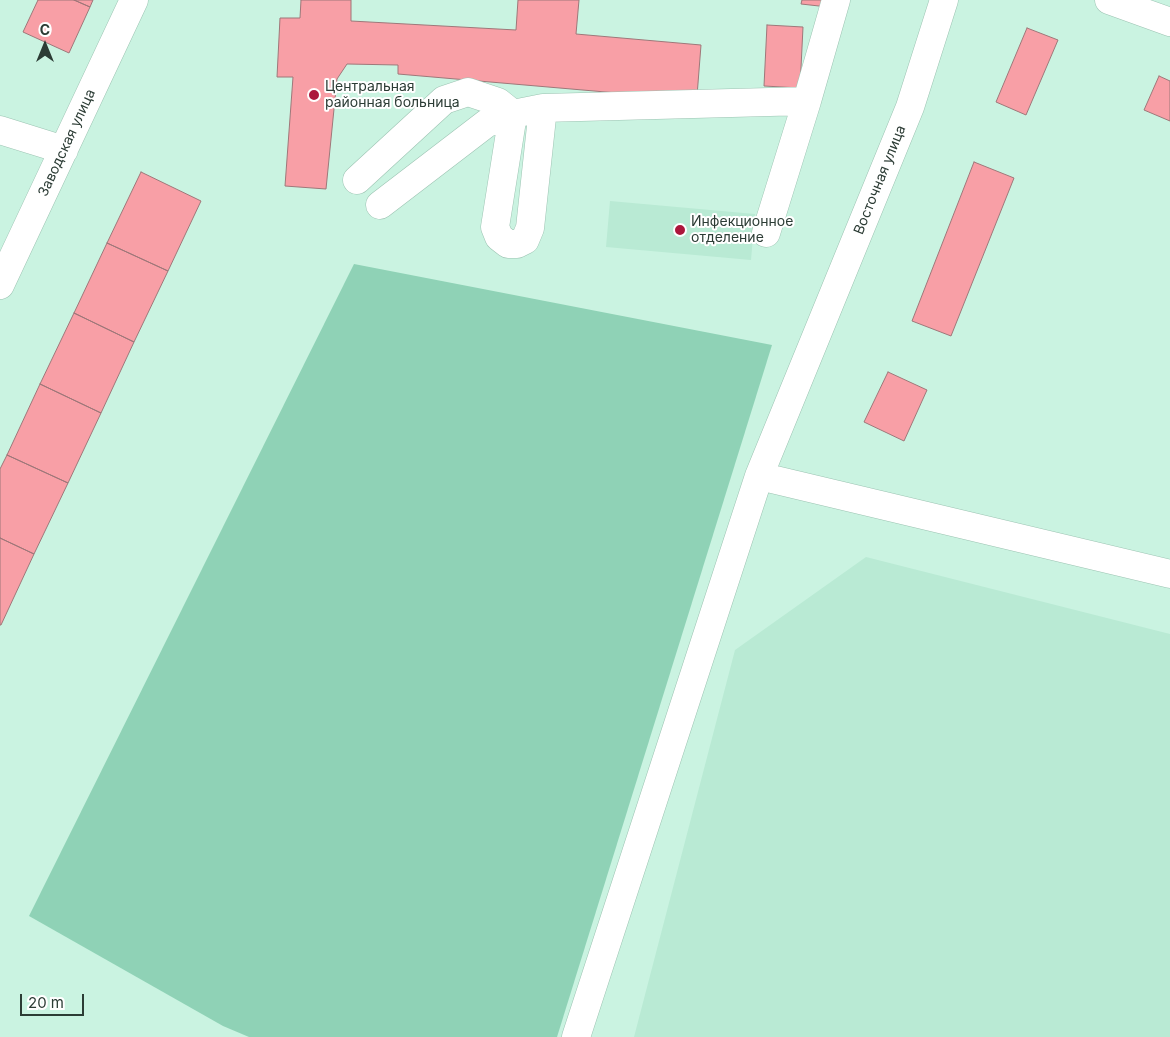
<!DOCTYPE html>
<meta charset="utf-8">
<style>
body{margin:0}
#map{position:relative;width:1170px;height:1037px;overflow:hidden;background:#caf3e1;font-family:Inter,sans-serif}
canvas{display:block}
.north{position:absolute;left:20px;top:20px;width:50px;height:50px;-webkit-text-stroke:4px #fff;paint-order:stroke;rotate:0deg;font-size:14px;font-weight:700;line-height:20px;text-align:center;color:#2c3c35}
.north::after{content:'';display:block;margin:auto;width:18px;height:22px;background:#2c3c35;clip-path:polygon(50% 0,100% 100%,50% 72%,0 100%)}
.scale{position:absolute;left:20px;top:994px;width:64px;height:22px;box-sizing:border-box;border:2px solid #2c3c35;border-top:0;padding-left:6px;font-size:15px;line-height:18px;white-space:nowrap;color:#2c3c35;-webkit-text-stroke:4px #fff;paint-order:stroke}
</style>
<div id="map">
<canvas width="1170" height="1037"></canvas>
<div class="north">С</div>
<div class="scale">20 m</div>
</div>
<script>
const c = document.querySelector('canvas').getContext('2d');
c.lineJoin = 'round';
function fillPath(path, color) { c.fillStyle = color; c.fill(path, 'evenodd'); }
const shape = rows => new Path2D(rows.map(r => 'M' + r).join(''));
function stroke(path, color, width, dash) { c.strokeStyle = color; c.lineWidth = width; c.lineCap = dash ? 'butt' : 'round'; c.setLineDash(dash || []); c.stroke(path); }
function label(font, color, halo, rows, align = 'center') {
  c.font = font + ' Inter,sans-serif'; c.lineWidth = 4; c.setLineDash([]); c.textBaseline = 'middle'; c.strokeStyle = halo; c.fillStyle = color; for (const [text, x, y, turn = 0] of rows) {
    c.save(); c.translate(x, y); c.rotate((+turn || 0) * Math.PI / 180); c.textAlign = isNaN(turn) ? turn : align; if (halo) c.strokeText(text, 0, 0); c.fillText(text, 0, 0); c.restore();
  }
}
fillPath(shape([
 [610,201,755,214,751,260,606,247],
 [866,557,1170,634,1170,1037,634,1037,735,650]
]), '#b9ead4');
fillPath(shape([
 [354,264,772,345,557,1037,249,1037,223,1026,29,916]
]), '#8fd2b6');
const building = shape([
 [38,0,74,0,90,7,69,53,23,32,38,0],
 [74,0,93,0,90,7,74,0],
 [301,0,351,0,351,21,516,30,518,0,579,0,576,34,701,45,697,96,675,98,398,74,398,65,347,64,337,79,326,189,285,186,293,77,277,77,280,18,300,18,301,0],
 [802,0,828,0,828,7,801,4,802,0],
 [767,25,803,27,800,88,764,86,767,25],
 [1027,28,1058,40,1026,115,996,102,1027,28],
 [1159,76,1170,81,1170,121,1144,110,1159,76],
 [974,162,1014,178,951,336,912,321,974,162],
 [141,172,201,201,168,271,107,243,141,172],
 [107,243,168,271,134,342,74,313,107,243],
 [74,313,134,342,101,413,40,384,74,313],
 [888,372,927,390,904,441,864,422,888,372],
 [40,384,101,413,68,483,7,455,40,384],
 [7,455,68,483,34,554,0,538,0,469,7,455],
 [0,538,34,554,1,625,0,625,0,538]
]);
fillPath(building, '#f89fa6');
stroke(building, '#9e7779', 1);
const minor = shape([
 [1109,0,1170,22],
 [0,130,64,150],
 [357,180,444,100,468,92,498,102,513,114,495,227,499,237,508,244,517,244,525,240,530,228,543,108],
 [380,205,487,123,513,114,543,108,807,101,836,0],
 [766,233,807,101],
 [0,285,134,0],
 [759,476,1170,574],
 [576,1037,759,476,910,107,944,0]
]);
stroke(minor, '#9cc3b2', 29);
stroke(minor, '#fff', 28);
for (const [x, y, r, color] of [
 [314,95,6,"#ac173c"],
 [680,230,6,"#ac173c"]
]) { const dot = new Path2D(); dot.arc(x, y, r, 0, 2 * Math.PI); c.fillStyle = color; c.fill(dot); stroke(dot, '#fff', 2); }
label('14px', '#2c3c35', '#fff', [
 ["Центральная",325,87],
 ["районная больница",325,103],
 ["Инфекционное",691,222],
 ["отделение",691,238]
], 'left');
label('14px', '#2c3c35', '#fff', [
 ["Заводская улица",67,143,-65],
 ["Восточная улица",880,180,-68]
]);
</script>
